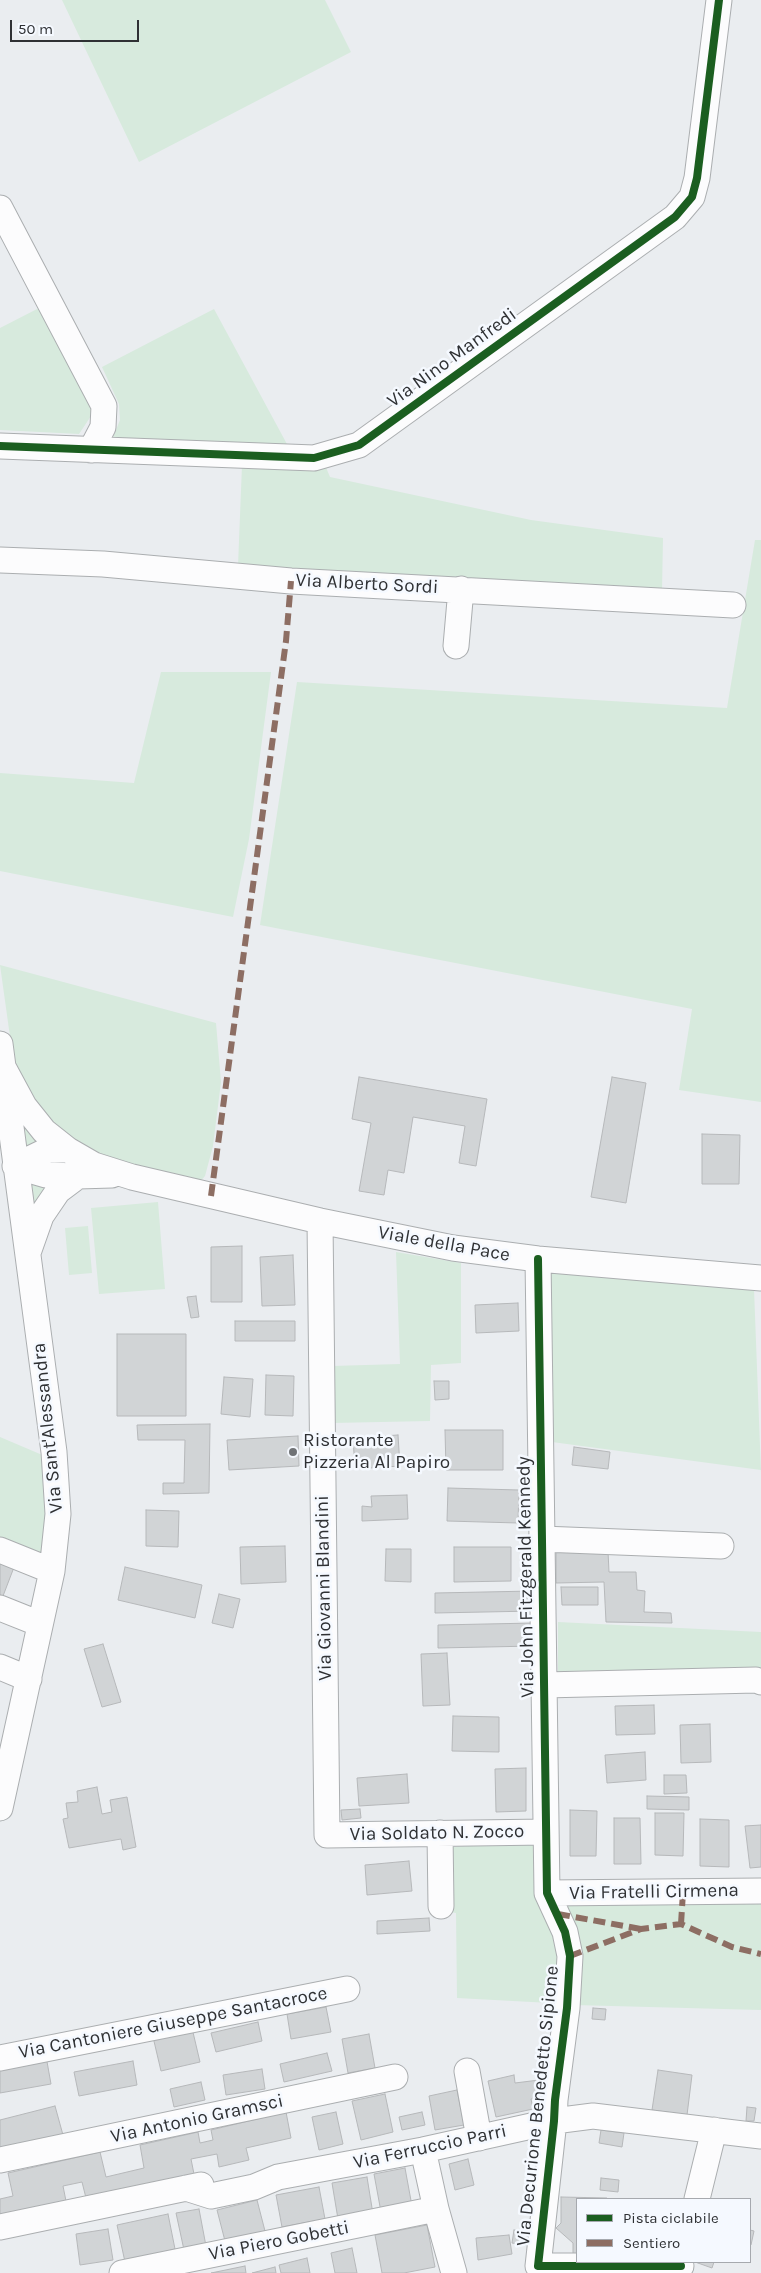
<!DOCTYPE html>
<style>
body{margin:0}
#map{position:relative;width:761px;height:2273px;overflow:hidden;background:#eaedf0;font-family:Karla,sans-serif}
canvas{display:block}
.legend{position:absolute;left:576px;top:2198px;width:175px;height:65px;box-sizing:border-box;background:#f5f9ff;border:1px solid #a6a9ae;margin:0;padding:6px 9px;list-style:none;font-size:15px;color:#2f3134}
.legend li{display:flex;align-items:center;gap:10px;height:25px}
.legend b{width:25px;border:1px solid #a6a9ae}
.scale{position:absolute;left:10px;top:20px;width:129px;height:22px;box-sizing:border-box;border:2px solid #2f3134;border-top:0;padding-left:6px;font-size:15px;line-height:18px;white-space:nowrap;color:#2f3134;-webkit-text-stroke:4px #f5f9ff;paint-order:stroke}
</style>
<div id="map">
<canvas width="761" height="2273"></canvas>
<ul class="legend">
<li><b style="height:6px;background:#1b5e20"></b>Pista ciclabile</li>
<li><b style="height:6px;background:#8d6e63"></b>Sentiero</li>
</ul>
<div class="scale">50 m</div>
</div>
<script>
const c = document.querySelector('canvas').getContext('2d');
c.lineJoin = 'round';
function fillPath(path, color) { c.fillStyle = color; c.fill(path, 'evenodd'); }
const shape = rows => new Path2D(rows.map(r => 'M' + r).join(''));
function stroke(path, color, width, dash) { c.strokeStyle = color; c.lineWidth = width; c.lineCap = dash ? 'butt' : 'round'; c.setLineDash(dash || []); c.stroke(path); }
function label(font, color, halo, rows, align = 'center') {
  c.font = font + ' Karla,sans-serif'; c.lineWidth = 5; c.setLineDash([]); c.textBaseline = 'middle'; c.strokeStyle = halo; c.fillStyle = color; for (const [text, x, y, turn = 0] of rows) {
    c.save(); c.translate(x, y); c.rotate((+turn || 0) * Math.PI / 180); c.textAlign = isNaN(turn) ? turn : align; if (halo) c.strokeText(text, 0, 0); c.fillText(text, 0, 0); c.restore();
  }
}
fillPath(shape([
 [62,0,325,0,351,52,139,162],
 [39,308,93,413,79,434,0,430,0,328],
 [214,309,288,446,112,440,120,420,119,404,102,367],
 [242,465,325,465,330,477,531,520,663,538,662,591,238,566],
 [755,540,761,540,761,1102,679,1090,692,1009,260,925,297,682,727,708],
 [161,672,271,672,249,839,233,917,0,871,0,773,134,783],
 [0,965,216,1023,221,1082,213,1146,205,1176,199,1183,123,1165,89,1150,46,1121,18,1072,13,1058],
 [21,1112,44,1139,29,1150,24,1146],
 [31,1180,57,1183,34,1210],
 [158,1202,165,1289,99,1294,91,1208],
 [88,1226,92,1273,69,1275,65,1228],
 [396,1252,461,1263,461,1363,431,1365,430,1421,332,1423,332,1366,400,1364],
 [551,1272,754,1289,761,1473,761,1470,552,1442],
 [0,1437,47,1457,50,1495,43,1554,0,1537],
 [558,1622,761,1632,761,1677,558,1676],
 [534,1843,559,1935,562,2014,550,2003,457,1998,456,1913,450,1912,447,1847],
 [562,1899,761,1899,761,2010,574,2005]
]), '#d7eadd');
const building = shape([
 [359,1077,487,1099,476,1166,459,1163,465,1126,413,1117,404,1173,388,1170,384,1195,359,1191,371,1123,352,1119,359,1077],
 [612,1077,646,1083,626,1203,591,1197,612,1077],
 [702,1134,740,1135,739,1184,702,1184,702,1134],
 [242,1246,242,1302,211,1302,211,1247,242,1246],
 [293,1255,295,1305,262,1306,260,1257,293,1255],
 [196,1296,199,1317,191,1318,187,1297,196,1296],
 [518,1303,519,1331,476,1333,475,1305,518,1303],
 [235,1321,295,1321,295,1341,235,1341,235,1321],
 [117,1334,186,1334,186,1416,117,1416,117,1334],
 [266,1375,294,1376,293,1416,265,1415,266,1375],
 [224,1377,253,1379,250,1417,221,1414,224,1377],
 [434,1381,449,1381,449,1399,435,1400,434,1381],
 [210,1424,209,1493,163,1494,163,1483,184,1483,185,1440,138,1440,137,1425,210,1424],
 [445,1430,503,1430,503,1470,446,1470,445,1430],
 [398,1435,400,1466,355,1469,353,1438,398,1435],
 [298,1436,299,1466,229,1470,227,1440,298,1436],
 [574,1447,610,1452,608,1469,572,1465,574,1447],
 [448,1488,519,1490,518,1523,447,1521,448,1488],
 [407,1495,408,1519,362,1521,362,1506,372,1507,371,1496,407,1495],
 [146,1510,179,1511,178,1547,146,1546,146,1510],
 [285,1546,286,1582,241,1584,240,1547,285,1546],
 [454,1547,511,1547,511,1581,454,1582,454,1547],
 [386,1549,411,1549,411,1582,385,1581,386,1549],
 [608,1551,609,1572,636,1572,637,1590,645,1591,644,1612,671,1613,672,1623,606,1622,604,1582,556,1583,556,1552,608,1551],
 [0,1556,16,1562,3,1596,0,1595,0,1556],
 [125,1567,202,1585,195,1618,118,1600,125,1567],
 [561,1587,598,1587,598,1605,562,1605,561,1587],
 [533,1591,534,1611,435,1613,435,1593,533,1591],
 [219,1594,240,1599,233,1628,212,1623,219,1594],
 [534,1623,534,1646,438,1648,438,1625,534,1623],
 [103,1644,121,1702,102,1707,84,1649,103,1644],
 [447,1653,450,1705,423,1706,421,1654,447,1653],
 [654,1705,655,1734,616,1735,615,1706,654,1705],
 [453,1716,499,1717,499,1752,452,1751,453,1716],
 [710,1724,711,1762,681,1763,680,1725,710,1724],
 [645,1752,646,1780,607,1783,605,1755,645,1752],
 [526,1768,526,1811,496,1812,495,1769,526,1768],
 [407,1774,409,1803,359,1806,357,1778,407,1774],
 [664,1775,686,1775,687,1793,664,1794,664,1775],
 [97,1787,102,1814,112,1812,110,1800,127,1797,136,1847,123,1850,121,1839,69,1848,63,1819,68,1818,66,1803,78,1802,77,1791,97,1787],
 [647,1796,689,1797,689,1810,647,1809,647,1796],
 [360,1809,361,1818,342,1820,341,1810,360,1809],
 [570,1810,597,1811,596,1856,570,1856,570,1810],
 [655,1813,684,1813,683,1856,655,1855,655,1813],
 [614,1818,640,1818,641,1864,614,1864,614,1818],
 [700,1819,729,1820,729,1867,700,1866,700,1819],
 [761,1825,761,1867,750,1868,745,1826,761,1825],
 [409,1861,412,1891,367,1895,365,1865,409,1861],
 [429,1918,430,1931,377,1934,377,1921,429,1918],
 [326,2007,331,2032,291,2039,287,2014,326,2007],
 [593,2008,606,2009,605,2020,592,2019,593,2008],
 [258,2022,262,2041,216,2052,211,2033,258,2022],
 [192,2028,200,2062,161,2071,153,2037,192,2028],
 [369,2034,375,2068,348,2073,342,2039,369,2034],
 [327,2053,332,2071,284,2082,280,2064,327,2053],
 [46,2056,51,2084,0,2093,0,2065,46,2056],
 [133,2061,137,2085,79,2096,74,2072,133,2061],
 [262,2069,265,2089,226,2095,223,2075,262,2069],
 [658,2070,692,2075,687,2115,652,2110,658,2070],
 [514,2075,515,2083,539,2080,542,2097,531,2099,533,2109,496,2117,488,2081,514,2075],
 [201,2082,205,2100,174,2107,170,2089,201,2082],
 [457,2090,464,2125,435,2130,429,2096,457,2090],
 [385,2094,393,2132,361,2140,352,2101,385,2094],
 [55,2106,63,2135,0,2151,0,2120,55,2106],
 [747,2107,756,2108,754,2121,746,2121,747,2107],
 [286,2112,291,2138,246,2148,249,2160,219,2167,217,2154,191,2159,194,2174,86,2198,82,2182,63,2186,66,2201,0,2216,0,2199,13,2196,8,2173,100,2152,106,2177,144,2168,140,2145,198,2132,200,2143,213,2140,211,2130,286,2112],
 [336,2112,343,2144,319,2150,312,2117,336,2112],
 [422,2112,425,2125,402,2130,399,2117,422,2112],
 [601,2130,624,2133,622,2147,599,2143,601,2130],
 [468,2159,474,2185,455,2190,449,2164,468,2159],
 [405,2168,412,2206,381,2212,374,2174,405,2168],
 [367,2177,373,2214,338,2219,332,2183,367,2177],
 [601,2178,619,2180,618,2192,600,2190,601,2178],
 [319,2187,325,2219,282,2227,276,2195,319,2187],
 [561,2197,607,2198,607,2199,577,2199,577,2262,573,2264,573,2243,556,2228,561,2223,561,2197],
 [257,2200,265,2231,225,2241,217,2210,257,2200],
 [199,2209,206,2246,184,2250,176,2213,199,2209],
 [168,2214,175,2249,125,2262,117,2225,168,2214],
 [427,2225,435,2267,404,2273,382,2273,375,2235,427,2225],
 [108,2229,113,2260,80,2265,76,2234,108,2229],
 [514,2230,534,2233,532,2246,512,2243,514,2230],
 [750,2230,754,2231,751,2245,750,2244,750,2230],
 [509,2235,512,2254,478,2260,476,2238,509,2235],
 [352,2248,357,2273,335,2273,331,2253,352,2248],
 [307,2258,310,2273,281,2273,279,2265,307,2258],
 [695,2262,714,2262,712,2268,695,2262],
 [245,2266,246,2273,211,2273,245,2266],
 [275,2267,276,2273,252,2273,275,2267]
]);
fillPath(building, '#d1d4d6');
stroke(building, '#b6b8ba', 1);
const minor = shape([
 [0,208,104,406,103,427,91,450],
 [0,446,314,458,359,445,675,217,692,197,697,178,719,0],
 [0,560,103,564,291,581,733,605],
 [456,646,461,589],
 [0,1044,54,1452,58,1514,52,1571,0,1808],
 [3,1067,24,1106,44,1131,68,1150,94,1165,132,1177,320,1221,453,1248,538,1259,761,1278],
 [15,1166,46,1175,78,1176],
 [15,1166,48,1150,68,1150],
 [320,1221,327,1835,546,1832],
 [29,1250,41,1216,58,1191,78,1176,112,1175],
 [538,1259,547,1893,565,1932,570,1956,567,2008,555,2100,554,2121,538,2266,681,2266],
 [542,1539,721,1546],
 [0,1550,52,1571],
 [0,1608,40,1624],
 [0,1667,29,1679],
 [544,1685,756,1680,761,1682],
 [440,1833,441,1906],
 [547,1893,761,1891],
 [0,2058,347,1989],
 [467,2071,479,2138],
 [423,2150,436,2209,454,2273],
 [0,2160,395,2077],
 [186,2188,211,2196,254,2187,278,2177,423,2150,554,2121,593,2116,761,2136],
 [697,2199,714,2130],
 [0,2227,201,2185],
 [122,2273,436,2209]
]);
stroke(minor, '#abaeb0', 27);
stroke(minor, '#fcfcfd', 25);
stroke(shape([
 [211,1196,286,641,291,581],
 [558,1914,641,1929],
 [681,1924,683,1892],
 [570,1956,641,1929,681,1924,732,1947,761,1954]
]), '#8d6e63', 6, [12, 6]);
stroke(shape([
 [0,446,314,458,359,445,675,217,692,197,697,178,719,0],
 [538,1259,547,1893,565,1932,570,1956,567,2008,555,2100,554,2121,538,2266,681,2266]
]), '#1b5e20', 8);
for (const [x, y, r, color] of [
 [293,1452,5,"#707376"]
]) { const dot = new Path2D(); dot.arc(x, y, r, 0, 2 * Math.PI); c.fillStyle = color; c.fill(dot); stroke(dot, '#f5f9ff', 2); }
label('19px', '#2f3134', '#f5f9ff', [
 ["Via Nino Manfredi",452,358,-36],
 ["Via Alberto Sordi",367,584,3],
 ["Viale della Pace",444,1244,10],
 ["Via Sant'Alessandra",48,1428,-96],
 ["Via John Fitzgerald Kennedy",526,1577,-91],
 ["Via Giovanni Blandini",324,1588,-91],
 ["Via Soldato N. Zocco",437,1833,-1],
 ["Via Fratelli Cirmena",654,1892,-1],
 ["Via Cantoniere Giuseppe Santacroce",173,2023,-11],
 ["Via Decurione Benedetto Sipione",538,2106,-84],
 ["Via Antonio Gramsci",197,2119,-12],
 ["Via Ferruccio Parri",430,2147,-12],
 ["Via Piero Gobetti",279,2241,-11]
]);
label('19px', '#2f3134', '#f5f9ff', [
 ["Ristorante",303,1441],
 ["Pizzeria Al Papiro",303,1463]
], 'left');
</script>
